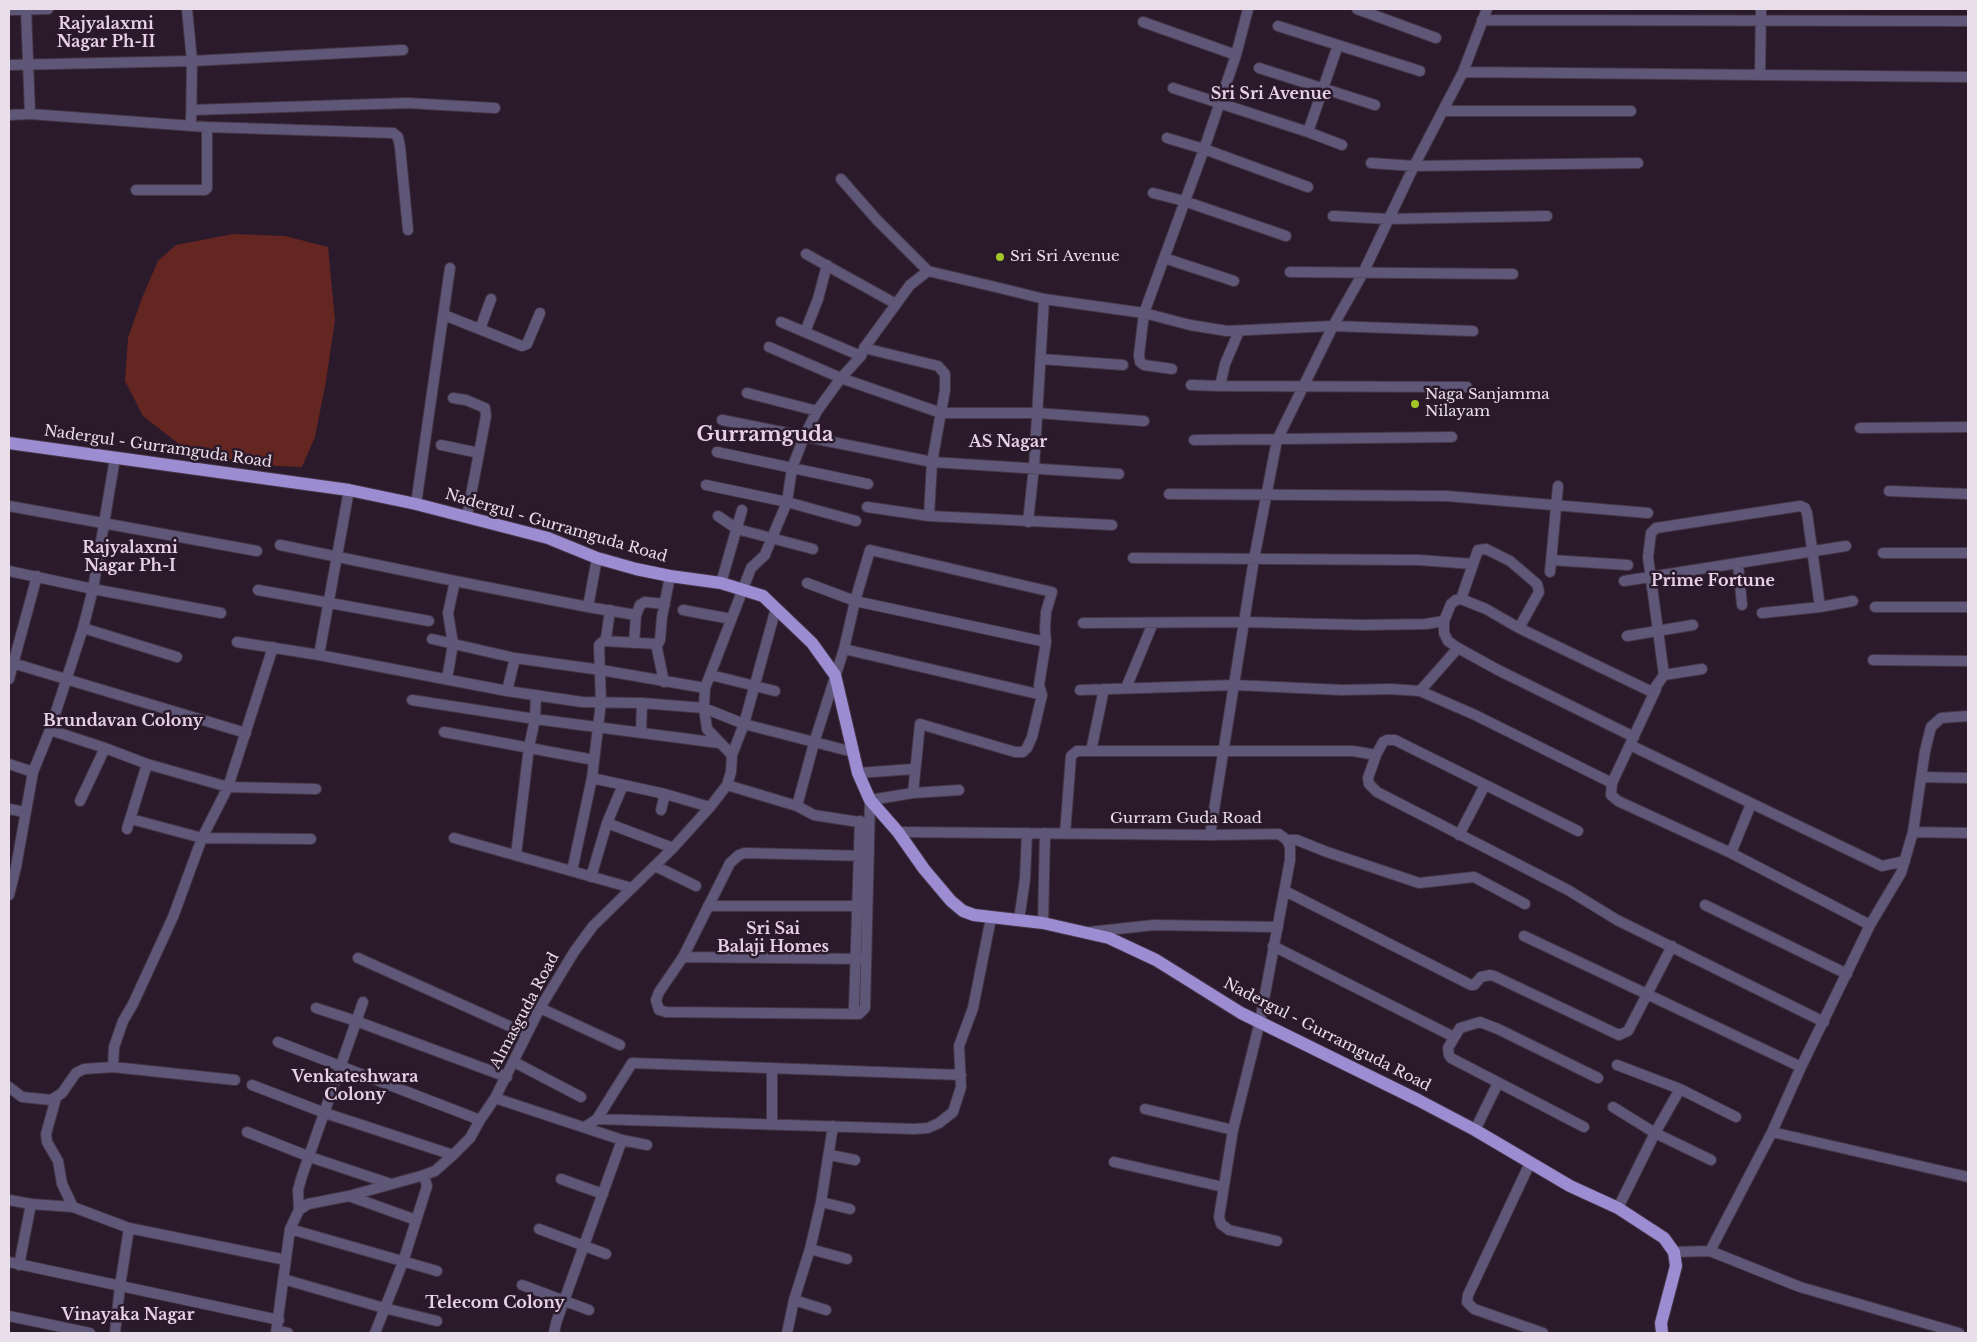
<!DOCTYPE html>
<style>
body{margin:0}
#map{position:relative;width:1977px;height:1342px;overflow:hidden;background:#2a1a2b;font-family:"Libre Baskerville",serif}
canvas{display:block}
.frame{position:absolute;inset:0;border:10px solid #eadeea;pointer-events:none}
</style>
<div id="map">
<canvas width="1977" height="1342"></canvas>
<div class="frame"></div>
</div>
<script>
const c = document.querySelector('canvas').getContext('2d');
c.lineJoin = 'round';
function fillPath(path, color) { c.fillStyle = color; c.fill(path, 'evenodd'); }
const shape = rows => new Path2D(rows.map(r => 'M' + r).join(''));
function stroke(path, color, width, dash) { c.strokeStyle = color; c.lineWidth = width; c.lineCap = dash ? 'butt' : 'round'; c.setLineDash(dash || []); c.stroke(path); }
function label(font, color, halo, rows, align = 'center') {
  c.font = font + ' "Libre Baskerville",serif'; c.lineWidth = 5; c.setLineDash([]); c.textBaseline = 'middle'; c.strokeStyle = halo; c.fillStyle = color; for (const [text, x, y, turn = 0] of rows) {
    c.save(); c.translate(x, y); c.rotate((+turn || 0) * Math.PI / 180); c.textAlign = isNaN(turn) ? turn : align; if (halo) c.strokeText(text, 0, 0); c.fillText(text, 0, 0); c.restore();
  }
}
fillPath(shape([
 [233,234,285,236,328,247,335,320,326,381,315,437,302,467,253,465,197,458,143,416,125,381,128,338,142,298,158,261,176,245]
]), '#642621');
const minor = shape([
 [26,9,30,114],
 [187,9,192,61,191,126],
 [1357,9,1436,38],
 [9,10,48,9],
 [1482,20,1968,21],
 [1143,22,1236,55],
 [1278,26,1420,71],
 [9,65,192,61,403,50],
 [1259,68,1375,105],
 [1463,72,1968,77],
 [1760,75,1761,9],
 [1173,88,1308,132,1342,145],
 [192,110,407,103,495,108],
 [1443,111,1631,111],
 [9,115,30,114,207,127,393,133,398,137,400,147,408,230],
 [1308,132,1338,45],
 [1167,138,1204,149,1308,187],
 [1371,163,1414,166,1638,163],
 [841,179,877,220,928,271,1008,290,1044,299,1144,313,1190,325,1227,331,1333,326,1473,331],
 [136,190,205,190,207,188,207,127],
 [1153,193,1184,201,1286,236],
 [1333,216,1388,219,1547,216],
 [806,254,896,304],
 [1164,258,1234,281],
 [1290,272,1513,274],
 [444,315,522,346,527,344,540,313],
 [781,322,861,356],
 [480,329,491,299],
 [1239,331,1225,364,1220,386,1467,387],
 [805,332,818,299,827,265],
 [769,347,841,378,941,413,1037,413,1144,421],
 [864,348,938,366,945,374,945,390,932,462,929,516],
 [1041,359,1123,365],
 [1172,369,1144,365,1140,362,1139,355,1144,313,1204,149,1236,55,1248,9],
 [1191,385,1220,386],
 [747,393,817,411],
 [453,398,466,400,485,408,486,416,467,516],
 [722,420,932,462,1119,474],
 [1860,428,1968,427],
 [1194,440,1452,437],
 [441,445,479,453],
 [717,452,868,484],
 [706,485,787,502,856,521],
 [1889,491,1968,494],
 [1169,494,1447,496,1648,513],
 [416,504,450,268],
 [9,506,257,551],
 [867,507,929,516,1112,525],
 [718,516,737,529,813,549],
 [1028,522,1034,467,1044,299],
 [280,545,455,581,588,607,597,558],
 [1883,553,1968,553],
 [1133,558,1419,560,1473,564],
 [1551,560,1628,565],
 [1738,564,1742,605],
 [9,571,93,589,221,613],
 [1550,572,1558,486],
 [1624,581,1846,546],
 [721,583,742,510],
 [807,583,855,601,1046,642],
 [258,590,429,621],
 [1461,599,1478,550,1486,549,1510,561,1537,584,1539,592,1519,628],
 [588,607,636,615],
 [1875,607,1968,607],
 [683,610,731,619],
 [1762,613,1820,607,1853,601],
 [1444,621,1444,633,1448,641,1458,648,1498,670,1634,737],
 [1083,623,1244,622,1363,625,1426,624,1444,621,1451,604,1456,600,1461,599,1486,609,1519,628,1652,692,1664,675,1648,557,1651,533,1656,528,1800,506,1805,508,1807,513,1820,607],
 [83,628,177,657],
 [1627,636,1693,625],
 [432,639,515,658,601,670,705,688],
 [604,641,658,644,660,640,662,617,670,576],
 [237,642,319,655,507,691,582,702,642,703,704,708,744,724,853,752],
 [634,643,636,615,640,605,645,602,665,604],
 [656,644,664,682],
 [844,649,1042,695],
 [319,655,349,490],
 [1873,660,1968,661],
 [9,662,246,733],
 [711,675,775,691],
 [1664,675,1702,669],
 [9,679,37,576],
 [447,679,453,644,448,613,455,581],
 [1126,688,1153,623],
 [1656,689,1612,783,1611,795,1618,801,1731,853,1870,925],
 [1080,690,1235,685,1342,690,1391,689,1420,691,1475,715,1612,783],
 [507,691,515,658],
 [1420,691,1458,648],
 [412,700,535,719,719,743],
 [50,730,105,748,147,764,228,787,316,789],
 [444,732,594,760],
 [641,732,642,703],
 [1630,745,1882,866,1905,861],
 [1091,751,1104,689],
 [732,755,744,724,776,608],
 [9,764,33,772],
 [858,773,914,769],
 [1921,777,1968,778],
 [592,778,665,794,710,807],
 [727,785,797,806,814,815,865,823],
 [80,801,105,748],
 [797,806,814,743,844,649,855,601,870,550,1052,592,1046,612,1045,629,1046,642,1039,685,1042,695,1032,737,1027,748,1023,752,1015,752,920,724,913,793],
 [9,809,25,812],
 [661,810,665,794],
 [131,819,202,838,311,839],
 [607,823,673,848],
 [127,829,147,764],
 [1578,831,1395,740,1387,740,1383,742,1376,755,1368,778,1369,784,1377,792,1568,890,1617,920,1824,1022],
 [898,832,1210,835,1279,834,1287,840,1290,847,1290,860,1260,1021,1233,1130,1219,1217,1221,1224,1229,1230,1277,1241],
 [1913,832,1968,833],
 [1065,834,1071,756,1077,751,1353,751,1376,755],
 [1210,835,1254,559,1277,440,1333,326,1363,273,1414,166,1463,72,1487,9],
 [1459,835,1485,785],
 [454,838,632,888],
 [1287,840,1297,840,1327,852,1419,883,1474,877,1525,904],
 [1731,853,1751,804],
 [516,855,529,747,535,719,536,695],
 [868,856,745,853,739,855,730,863,683,957,659,992,656,1000,659,1010,666,1012,859,1014,865,1008,870,800,913,793,959,790],
 [655,866,696,886],
 [572,871,592,778,601,702,599,645,606,639,610,610],
 [591,877,607,823,623,785],
 [1285,891,1471,985,1474,985,1481,977,1490,975,1494,976,1619,1035,1628,1031,1672,946],
 [9,895,16,867,33,772,50,730,83,628,93,589,115,458],
 [1705,905,1847,974],
 [708,906,865,906],
 [1019,920,1025,879,1027,833],
 [1043,923,1045,833],
 [1089,932,1154,925,1278,927],
 [1524,936,1801,1067],
 [1273,946,1454,1037],
 [683,957,863,959],
 [358,958,527,1034],
 [316,1008,356,1021,507,1077],
 [540,1008,620,1045],
 [859,1014,854,1008,860,821],
 [278,1042,480,1120],
 [514,1062,581,1097],
 [1617,1065,1680,1089,1736,1117],
 [113,1067,235,1080],
 [772,1068,772,1123],
 [252,1085,325,1113,453,1155],
 [9,1087,22,1097,51,1100,62,1093,76,1073,84,1069,113,1067,114,1047,123,1021,133,1004,173,917,202,838,228,787,273,647],
 [56,1098,46,1134,47,1142,58,1161,62,1184,73,1207],
 [495,1098,622,1140,647,1145],
 [1613,1107,1655,1133,1711,1160],
 [1145,1109,1233,1130],
 [597,1119,632,1063,961,1075],
 [585,1127,597,1119,914,1129,928,1128,939,1123,953,1112,961,1087,959,1046,973,1008,991,918],
 [1584,1127,1451,1058,1449,1055,1448,1048,1460,1028,1480,1022,1498,1029,1598,1078],
 [1475,1130,1498,1083],
 [247,1132,310,1157,391,1184],
 [1772,1132,1968,1177],
 [830,1155,855,1160],
 [1114,1162,1223,1187],
 [1530,1163,1468,1295,1467,1302,1474,1309,1543,1333],
 [561,1179,603,1194],
 [349,1196,416,1220],
 [9,1200,31,1204,73,1207,129,1228,286,1260],
 [821,1202,850,1209],
 [1618,1208,1655,1133,1680,1089],
 [299,1210,298,1190,302,1176,363,1002],
 [290,1229,437,1271],
 [539,1229,606,1254],
 [810,1249,847,1259],
 [1710,1251,1772,1132,1801,1067,1870,925,1901,873,1913,832,1925,751,1931,727,1941,718,1968,716],
 [1674,1252,1710,1251,1800,1287,1959,1333],
 [9,1262,279,1320],
 [19,1265,31,1204],
 [283,1279,384,1308,437,1321],
 [522,1285,589,1310],
 [794,1300,826,1310],
 [9,1316,90,1333],
 [277,1330,288,1333],
 [115,1333,120,1286,129,1228],
 [276,1333,290,1229,299,1210,308,1204,349,1196,424,1175,435,1171,453,1155,470,1138,480,1120,495,1098,540,1008,574,952,593,926,673,848,710,807,727,785,731,772,732,755,707,729,704,708,705,688,751,568,765,555,766,552,787,502,792,468,804,437,817,411,841,378,861,356,864,348,910,285,928,271],
 [375,1333,403,1262,427,1186,424,1175],
 [554,1333,556,1323,622,1140],
 [787,1333,794,1300,810,1249,821,1202,833,1126]
]);
const major = shape([
 [9,443,349,490,416,504,548,538,597,558,636,569,670,576,721,583,763,596,812,643,835,675,858,773,870,800,898,832,924,869,951,901,963,911,974,915,1043,923,1109,938,1156,960,1241,1013,1418,1100,1475,1130,1570,1186,1618,1208,1664,1238,1674,1252,1676,1266,1661,1323,1662,1333]
]);
stroke(minor, '#453546', 12);
stroke(major, '#453546', 14);
stroke(minor, '#5e5778', 10);
stroke(major, '#9c8dd2', 12);
for (const [x, y, r, color] of [
 [1000,257,5,"#a4c825"],
 [1415,404,5,"#a4c825"]
]) { const dot = new Path2D(); dot.arc(x, y, r, 0, 2 * Math.PI); c.fillStyle = color; c.fill(dot); stroke(dot, '#2a1a2b', 2); }
label('15px', '#eadeea', '#2a1a2b', [
 ["Sri Sri Avenue",1010,257],
 ["Naga Sanjamma",1425,395],
 ["Nilayam",1425,412]
], 'left');
label('15px', '#eadeea', '#2a1a2b', [
 ["Nadergul - Gurramguda Road",158,447,8],
 ["Nadergul - Gurramguda Road",556,526,16],
 ["Gurram Guda Road",1186,819],
 ["Almasguda Road",525,1011,-62],
 ["Nadergul - Gurramguda Road",1327,1035,27]
]);
label('bold 16px', '#e7d0e8', '#2a1a2b', [
 ["Rajyalaxmi",106,24],
 ["Nagar Ph-II",106,42],
 ["Sri Sri Avenue",1271,94],
 ["AS Nagar",1008,442],
 ["Rajyalaxmi",130,548],
 ["Nagar Ph-I",130,566],
 ["Prime Fortune",1713,581],
 ["Brundavan Colony",123,721],
 ["Sri Sai",773,929],
 ["Balaji Homes",773,947],
 ["Venkateshwara",355,1077],
 ["Colony",355,1095],
 ["Telecom Colony",495,1303],
 ["Vinayaka Nagar",128,1315]
]);
label('bold 20px', '#e7d0e8', '#2a1a2b', [
 ["Gurramguda",765,435]
]);
</script>
